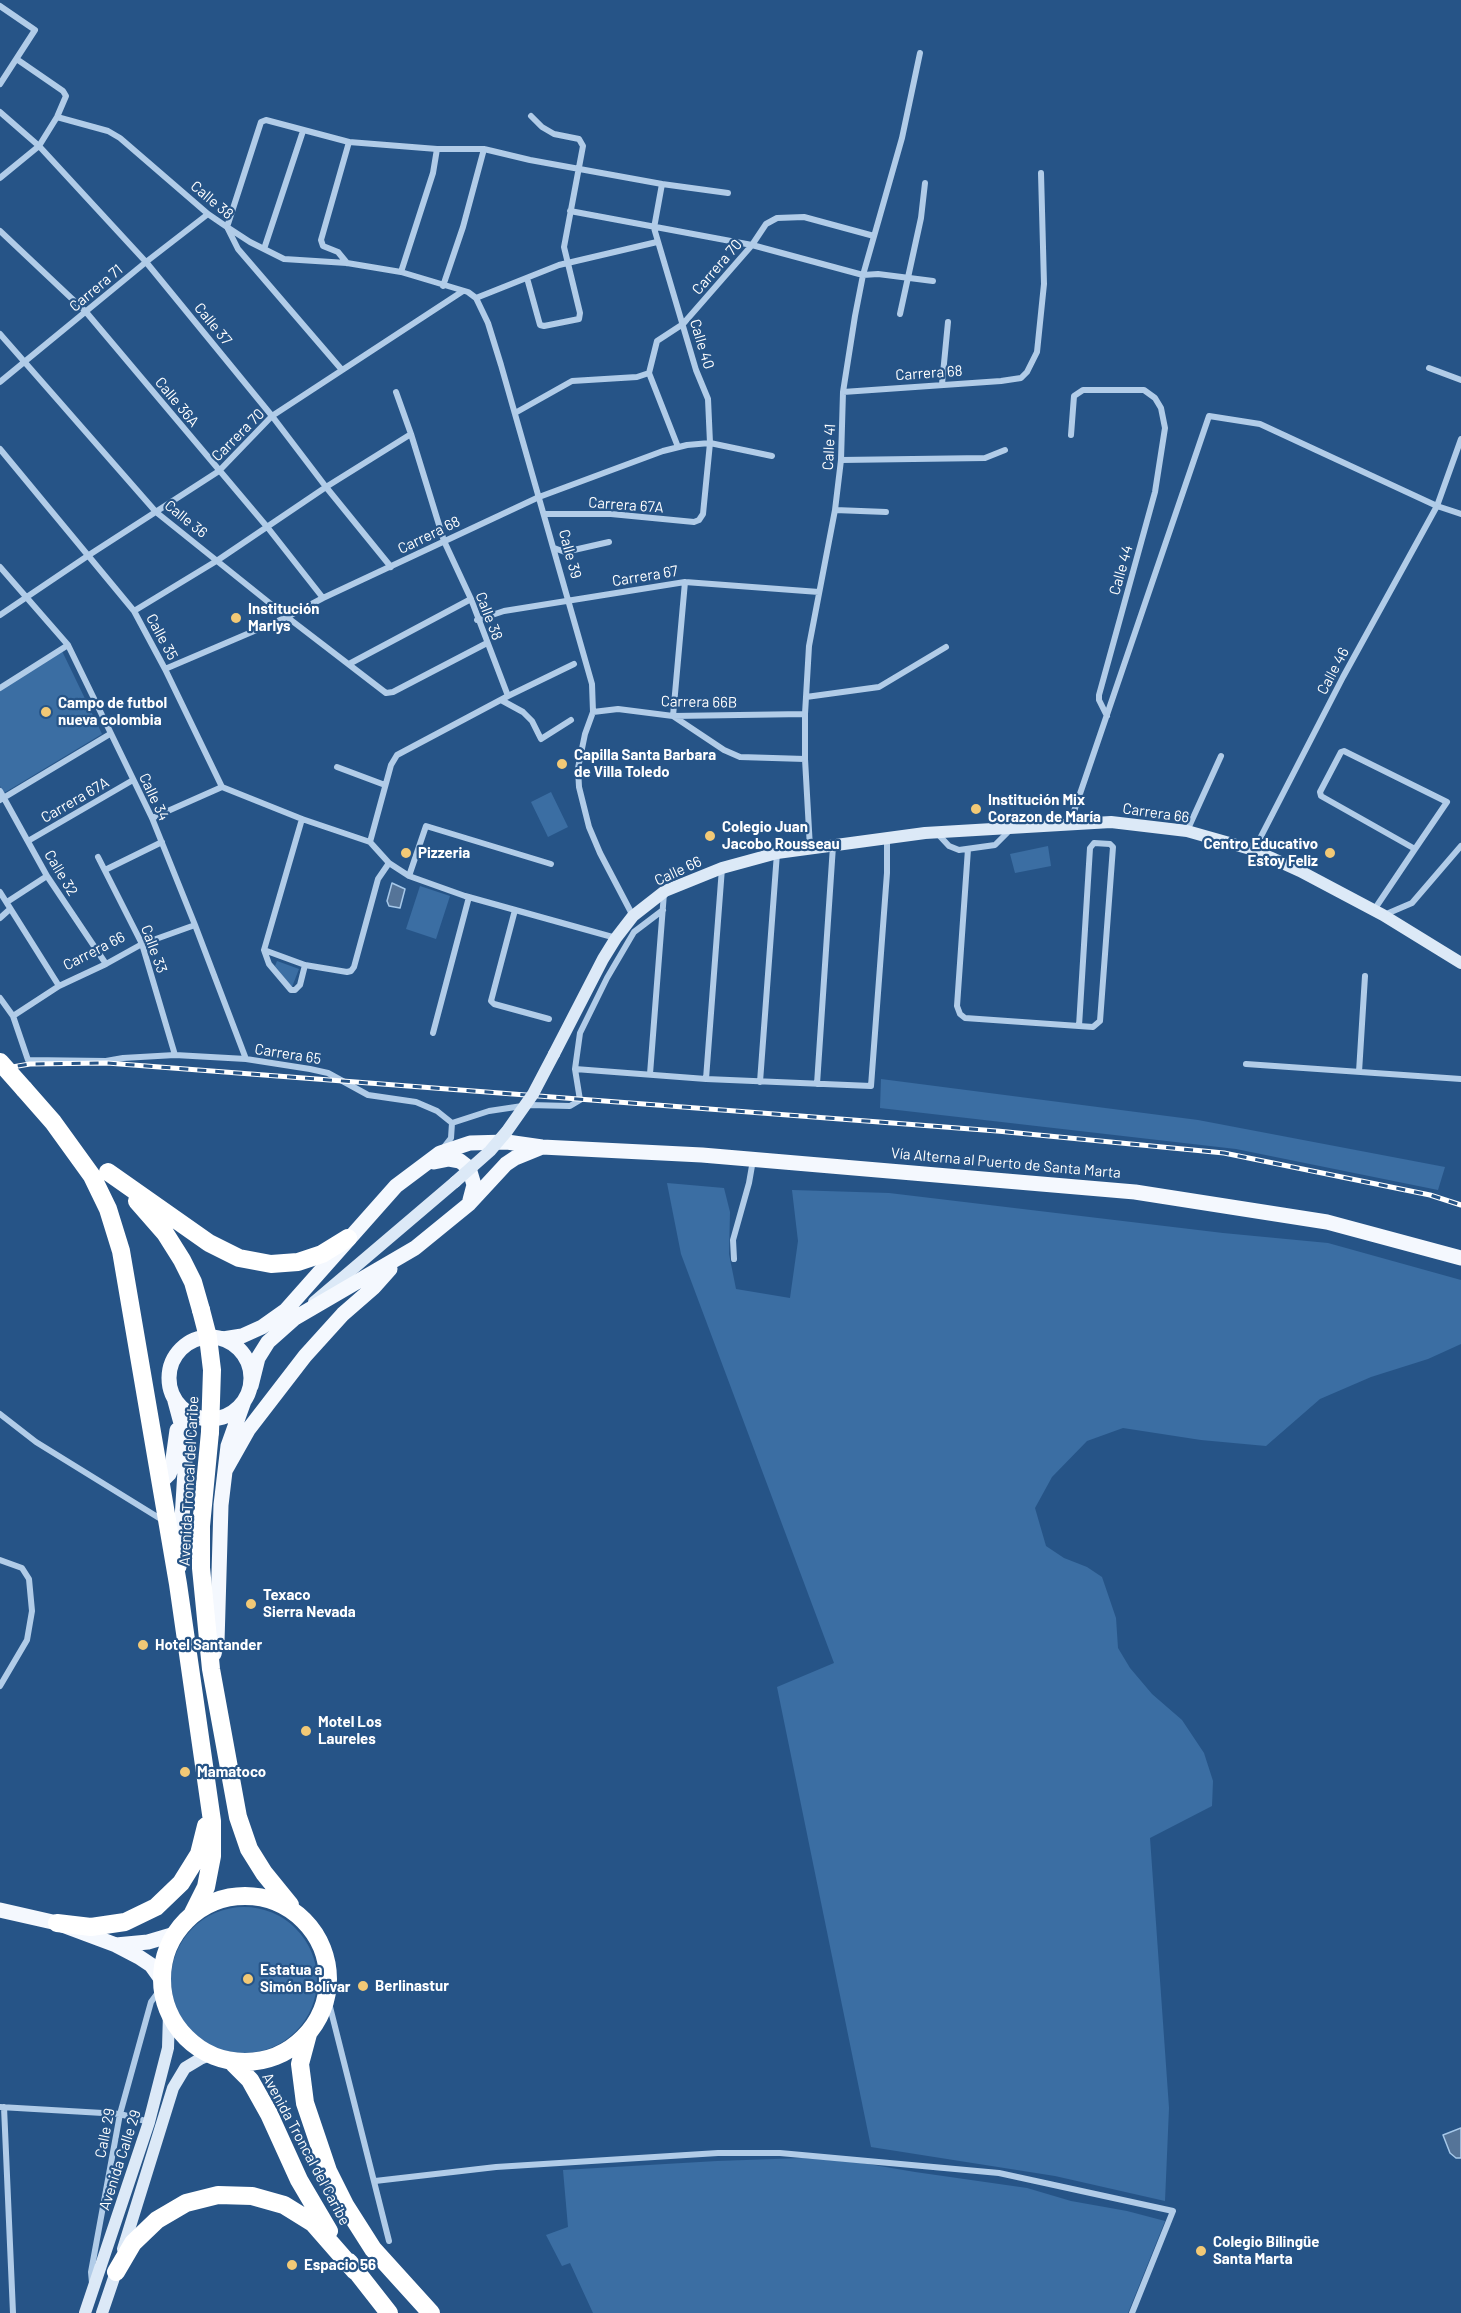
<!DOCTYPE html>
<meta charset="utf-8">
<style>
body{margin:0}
canvas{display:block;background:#265487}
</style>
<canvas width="1461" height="2313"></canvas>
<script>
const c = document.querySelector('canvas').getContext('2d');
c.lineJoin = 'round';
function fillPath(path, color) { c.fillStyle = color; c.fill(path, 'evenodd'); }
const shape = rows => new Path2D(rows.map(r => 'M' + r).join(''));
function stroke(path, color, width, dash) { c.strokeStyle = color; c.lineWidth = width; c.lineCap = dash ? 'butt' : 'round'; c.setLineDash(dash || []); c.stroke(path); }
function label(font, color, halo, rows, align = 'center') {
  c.font = font + ' Barlow,sans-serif'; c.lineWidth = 4.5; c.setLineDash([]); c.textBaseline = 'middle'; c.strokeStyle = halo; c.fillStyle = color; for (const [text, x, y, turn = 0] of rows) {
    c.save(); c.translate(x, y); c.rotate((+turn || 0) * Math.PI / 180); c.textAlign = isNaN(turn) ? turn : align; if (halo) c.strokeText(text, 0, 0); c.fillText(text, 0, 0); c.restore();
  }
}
fillPath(shape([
 [62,651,102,734,4,793,0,786,0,689],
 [551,792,568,827,548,837,531,802],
 [1048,846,1051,866,1015,873,1010,854],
 [420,886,450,896,436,939,406,929],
 [277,961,299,969,292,987,275,966],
 [881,1079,1198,1120,1445,1167,1438,1190,1236,1149,880,1108],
 [667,1183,724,1188,730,1212,729,1254,736,1289,790,1298,798,1241,792,1190,889,1193,1223,1233,1328,1243,1461,1280,1461,1344,1428,1359,1371,1377,1320,1399,1266,1446,1201,1440,1123,1428,1087,1441,1052,1477,1035,1508,1046,1546,1064,1558,1087,1567,1102,1577,1116,1618,1118,1648,1130,1668,1152,1694,1182,1720,1204,1753,1213,1781,1212,1806,1150,1838,1169,2108,1165,2201,1055,2176,871,2147,777,1687,834,1663,681,1254],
 '171 1980a73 73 0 1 1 146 0a73 73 0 1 1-146 0Z',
 [803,2158,862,2163,915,2172,1027,2188,1071,2201,1127,2211,1165,2221,1128,2313,593,2313,570,2263,562,2266,546,2235,568,2227,563,2170,717,2161]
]), '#3b6ea3');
const water = shape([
 [392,883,405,889,400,908,389,906,387,901,392,883],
 [1461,2128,1461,2158,1456,2158,1450,2153,1443,2135,1461,2128]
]);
fillPath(water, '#557498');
stroke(water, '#a6c8e9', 1.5);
stroke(shape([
 [0,6,35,30,0,84],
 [0,112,39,146,146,262,272,416,326,487,391,567],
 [57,117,108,131,120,138,208,214,227,227,238,249,342,370],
 [0,178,39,146,57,117,66,96,63,91,18,60],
 [570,211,752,245,863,275,878,274,933,281],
 [0,231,86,312,268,528,323,598],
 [264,249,303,131],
 [347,263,338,252,323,246,321,240,349,142],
 [401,272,433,173,437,149],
 [527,278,540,325,544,326,579,319,580,313,564,247,583,146,579,139,554,134,542,127,531,116],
 [443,286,463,227,484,149],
 [476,298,559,265,657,242],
 [900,314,921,218,925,183],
 [0,334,156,512,287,617,386,693,393,692,487,643],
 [1429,368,1461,380],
 [649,373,678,447],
 [0,382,146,262,208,214],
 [942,384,948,322],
 [396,392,411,434],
 [843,392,1001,381,1021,378,1027,372,1037,352,1044,284,1041,173],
 [515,413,572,381,637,377,649,373,657,341,683,324,752,245,766,224,777,218,804,217,874,236],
 [1071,435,1074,396,1083,390,1144,390,1155,398,1161,408,1165,428,1155,492,1099,695,1099,700,1107,716],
 [0,449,134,611,165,669,222,787,302,819,370,842,389,863,409,876,465,896,616,938],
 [841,460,985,458,1005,450],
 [835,510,886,512],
 [544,514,611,514,694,522,699,520,703,514,710,443,708,399,696,370,654,228,662,184],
 [554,548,565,552,609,542],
 [0,567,68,645,152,818,195,925,246,1059],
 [685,582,673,716,724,750,740,757,805,759],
 [134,611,218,560,326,487,411,434,444,541,471,599,508,696],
 [0,615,89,555,219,471,272,416,463,291],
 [477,620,504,611,685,582,819,592],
 [349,664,471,599],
 [165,669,287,617,323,598,539,497,663,451,687,445,710,443,772,456],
 [0,688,68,645],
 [806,697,879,687,946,647],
 [501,700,523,712,532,721,541,739,571,720],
 [593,712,618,709,673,716,805,714],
 [337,767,385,785],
 [0,791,47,876,106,964],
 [0,800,110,734],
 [152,818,222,787],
 [1070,823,1209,416,1260,424,1437,506,1461,514],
 [1187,831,1221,756],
 [936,832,949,846,959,850,995,845,1011,829],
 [28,841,133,780],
 [370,842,391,765,397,755,508,696,574,664],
 [810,848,805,759,805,714,809,646,835,510,841,460,843,392,855,316,863,275,902,138,920,53],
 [968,849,957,1006,960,1014,965,1018,1093,1027,1100,1021,1113,847,1110,844,1094,843,1090,848,1079,1026],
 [1254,850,1343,677,1437,506,1461,439],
 [98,857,142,944,175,1055],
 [105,870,162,842],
 [409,876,426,826,551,864],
 [0,892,59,986],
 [7,902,47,876],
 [515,910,491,1001,494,1004,549,1019],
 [1374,910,1415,849,1447,802,1344,751,1341,752,1320,792,1321,796,1415,849],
 [1384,915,1412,903,1461,846],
 [633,916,600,853,589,827,579,787,578,768,585,734,593,712,592,684,501,365,488,323,476,298,468,292,401,272,347,263,284,259,250,242,227,227,261,122,266,120,349,142,437,149,484,149,530,160,662,184,728,193],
 [0,918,10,909],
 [264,950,305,965,347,972,351,971,354,967,378,879,389,863],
 [264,950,302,819],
 [264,950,269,964,291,990,295,990,300,985,305,965],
 [0,998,13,1016,28,1060,106,1061,123,1058,175,1055,246,1059,310,1069,328,1073,368,1095,416,1102,437,1111,452,1123,489,1111,529,1105,570,1106,580,1100,575,1069,580,1033,607,978,634,932,663,910],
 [13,1016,59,986,106,964,142,944,195,925],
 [433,1033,469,897],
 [1246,1064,1461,1079],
 [575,1069,706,1079,871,1086,887,873,887,838],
 [1359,1072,1365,976],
 [650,1074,664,893],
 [706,1079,722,868],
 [760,1082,777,853],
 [817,1084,833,846],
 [444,1147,451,1138,452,1123],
 [734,1259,733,1240,749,1183,753,1160],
 [0,1414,36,1442,164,1521],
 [0,1560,22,1568,29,1579,32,1611,27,1640,0,1686],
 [327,1995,389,2241],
 [0,2107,120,2114,149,2122],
 [4,2107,13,2313],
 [375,2181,496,2167,718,2153,780,2153,999,2173,1173,2211,1132,2313],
 [92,2283,91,2272,120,2114,151,2002,162,1987]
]), '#b1cce8', 6);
stroke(shape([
 [554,1054,603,959,616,938,633,916,665,891,722,868,777,853,925,833,1111,822,1187,831,1254,850,1300,871,1383,915,1461,963],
 [314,1302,455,1182],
 [123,2249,173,2088,185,2068,200,2059,210,2055],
 [85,2313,149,2122,168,2048,169,2013],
 [102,2313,118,2266]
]), '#dce9f7', 12);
stroke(shape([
 [434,1162,449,1159,460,1161,469,1168,474,1185,470,1200],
 '169 1378a41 41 0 1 1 82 0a41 41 0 1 1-82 0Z',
 [223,1339,242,1336,262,1327,286,1310,396,1186,440,1153,470,1143,507,1142,542,1147,702,1155,1135,1192,1327,1222,1461,1258],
 [251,1386,258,1358,268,1342,295,1318,415,1248,469,1204,506,1164,515,1158,542,1147],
 [175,1401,185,1438,185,1471,179,1567],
 [226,1469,248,1430,305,1356,343,1314,374,1287,390,1269],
 [160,1483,169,1474,172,1466,177,1430],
 [214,1654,217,1642,221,1505,228,1446,244,1401],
 [0,1910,57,1923,116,1945,139,1957,151,1965,161,1979],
 [116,1945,148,1942,175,1934]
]), '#f4f8fe', 15);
stroke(shape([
 [24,1089,53,1122,92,1176,108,1209,121,1251,178,1584,212,1821,212,1856,206,1887,193,1913],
 [108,1172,209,1243,239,1258,271,1264,298,1262,322,1254,348,1238],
 [137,1201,165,1233,182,1260,193,1282,201,1310],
 [210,1432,201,1526,201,1568,211,1669,238,1817,249,1849,264,1873,290,1905],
 '162 1979a83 83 0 1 1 166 0a83 83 0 1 1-166 0Z',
 [57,1923,91,1927,125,1922,156,1907,181,1883,199,1854,206,1826],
 [308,2034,300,2064,305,2103,328,2171,345,2205,373,2249,431,2313],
 [232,2062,250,2080,269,2114,299,2180,329,2231],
 [349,2262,389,2313],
 [116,2272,133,2243,157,2220,186,2203,218,2195,252,2196,284,2205,313,2223,355,2271]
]), '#fff', 18);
const rail = shape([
 [0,1069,30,1064,107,1063,997,1131,1224,1153,1430,1195,1461,1205]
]);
stroke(rail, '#fff', 5);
stroke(rail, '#265487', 3, [9]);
stroke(shape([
 [455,1182,490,1151,507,1131,533,1094,554,1054]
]), '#dce9f7', 12);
stroke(shape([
 [0,1062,24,1089],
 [201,1310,208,1337,212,1370,210,1432]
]), '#fff', 18);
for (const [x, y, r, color] of [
 [236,618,6,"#f2c976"],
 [46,712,6,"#f2c976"],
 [562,764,6,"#f2c976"],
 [976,809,6,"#f2c976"],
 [710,836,6,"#f2c976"],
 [406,853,6,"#f2c976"],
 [1330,853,6,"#f2c976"],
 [251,1604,6,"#f2c976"],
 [143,1645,6,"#f2c976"],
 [306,1731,6,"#f2c976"],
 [185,1772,6,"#f2c976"],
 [248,1979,6,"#f2c976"],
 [363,1986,6,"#f2c976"],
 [1201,2251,6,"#f2c976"],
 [292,2265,6,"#f2c976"]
]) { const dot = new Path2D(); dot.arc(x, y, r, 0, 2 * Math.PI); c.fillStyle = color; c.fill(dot); stroke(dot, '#265487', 2); }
label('15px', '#fff', '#265487', [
 ["Calle 38",212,200,40],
 ["Carrera 70",717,267,-49],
 ["Carrera 71",96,288,-40],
 ["Calle 37",213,324,51],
 ["Calle 40",702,344,73],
 ["Carrera 68",929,373,-4],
 ["Calle 36A",177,402,50],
 ["Carrera 70",238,435,-45],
 ["Calle 41",829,447,-87],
 ["Carrera 67A",626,505,4],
 ["Calle 36",186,519,39],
 ["Carrera 68",429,535,-26],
 ["Calle 39",570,554,75],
 ["Calle 44",1121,570,-74],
 ["Carrera 67",645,576,-9],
 ["Calle 38",489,616,69],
 ["Calle 35",162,637,62],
 ["Calle 46",1333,671,-62],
 ["Carrera 66B",699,702,1],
 ["Calle 34",154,797,65],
 ["Carrera 67A",75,800,-30],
 ["Carrera 66",1156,813,8],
 ["Calle 66",678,871,-25],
 ["Calle 32",61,873,59],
 ["Calle 33",154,949,70],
 ["Carrera 66",94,951,-27],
 ["Carrera 65",288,1054,9],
 ["Vía Alterna al Puerto de Santa Marta",1006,1163,5],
 ["Avenida Troncal del Caribe",189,1481,-87],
 ["Calle 29",105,2133,-79],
 ["Avenida Troncal del Caribe",306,2149,62],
 ["Avenida Calle 29",120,2160,-72]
]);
label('bold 15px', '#fff', '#265487', [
 ["Institución",248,609],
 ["Marlys",248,626],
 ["Campo de futbol",58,703],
 ["nueva colombia",58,720],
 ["Capilla Santa Barbara",574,755],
 ["de Villa Toledo",574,772],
 ["Institución Mix",988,800],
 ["Corazon de María",988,817],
 ["Colegio Juan",722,827],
 ["Jacobo Rousseau",722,844],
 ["Centro Educativo",1318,844,"right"],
 ["Estoy Feliz",1318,861,"right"],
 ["Pizzeria",418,853],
 ["Texaco",263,1595],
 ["Sierra Nevada",263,1612],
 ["Hotel Santander",155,1645],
 ["Motel Los",318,1722],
 ["Laureles",318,1739],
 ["Mamatoco",197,1772],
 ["Estatua a",260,1970],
 ["Simón Bolívar",260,1987],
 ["Berlinastur",375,1986],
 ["Colegio Bilingüe",1213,2242],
 ["Santa Marta",1213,2259],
 ["Espacio 56",304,2265]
], 'left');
</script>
